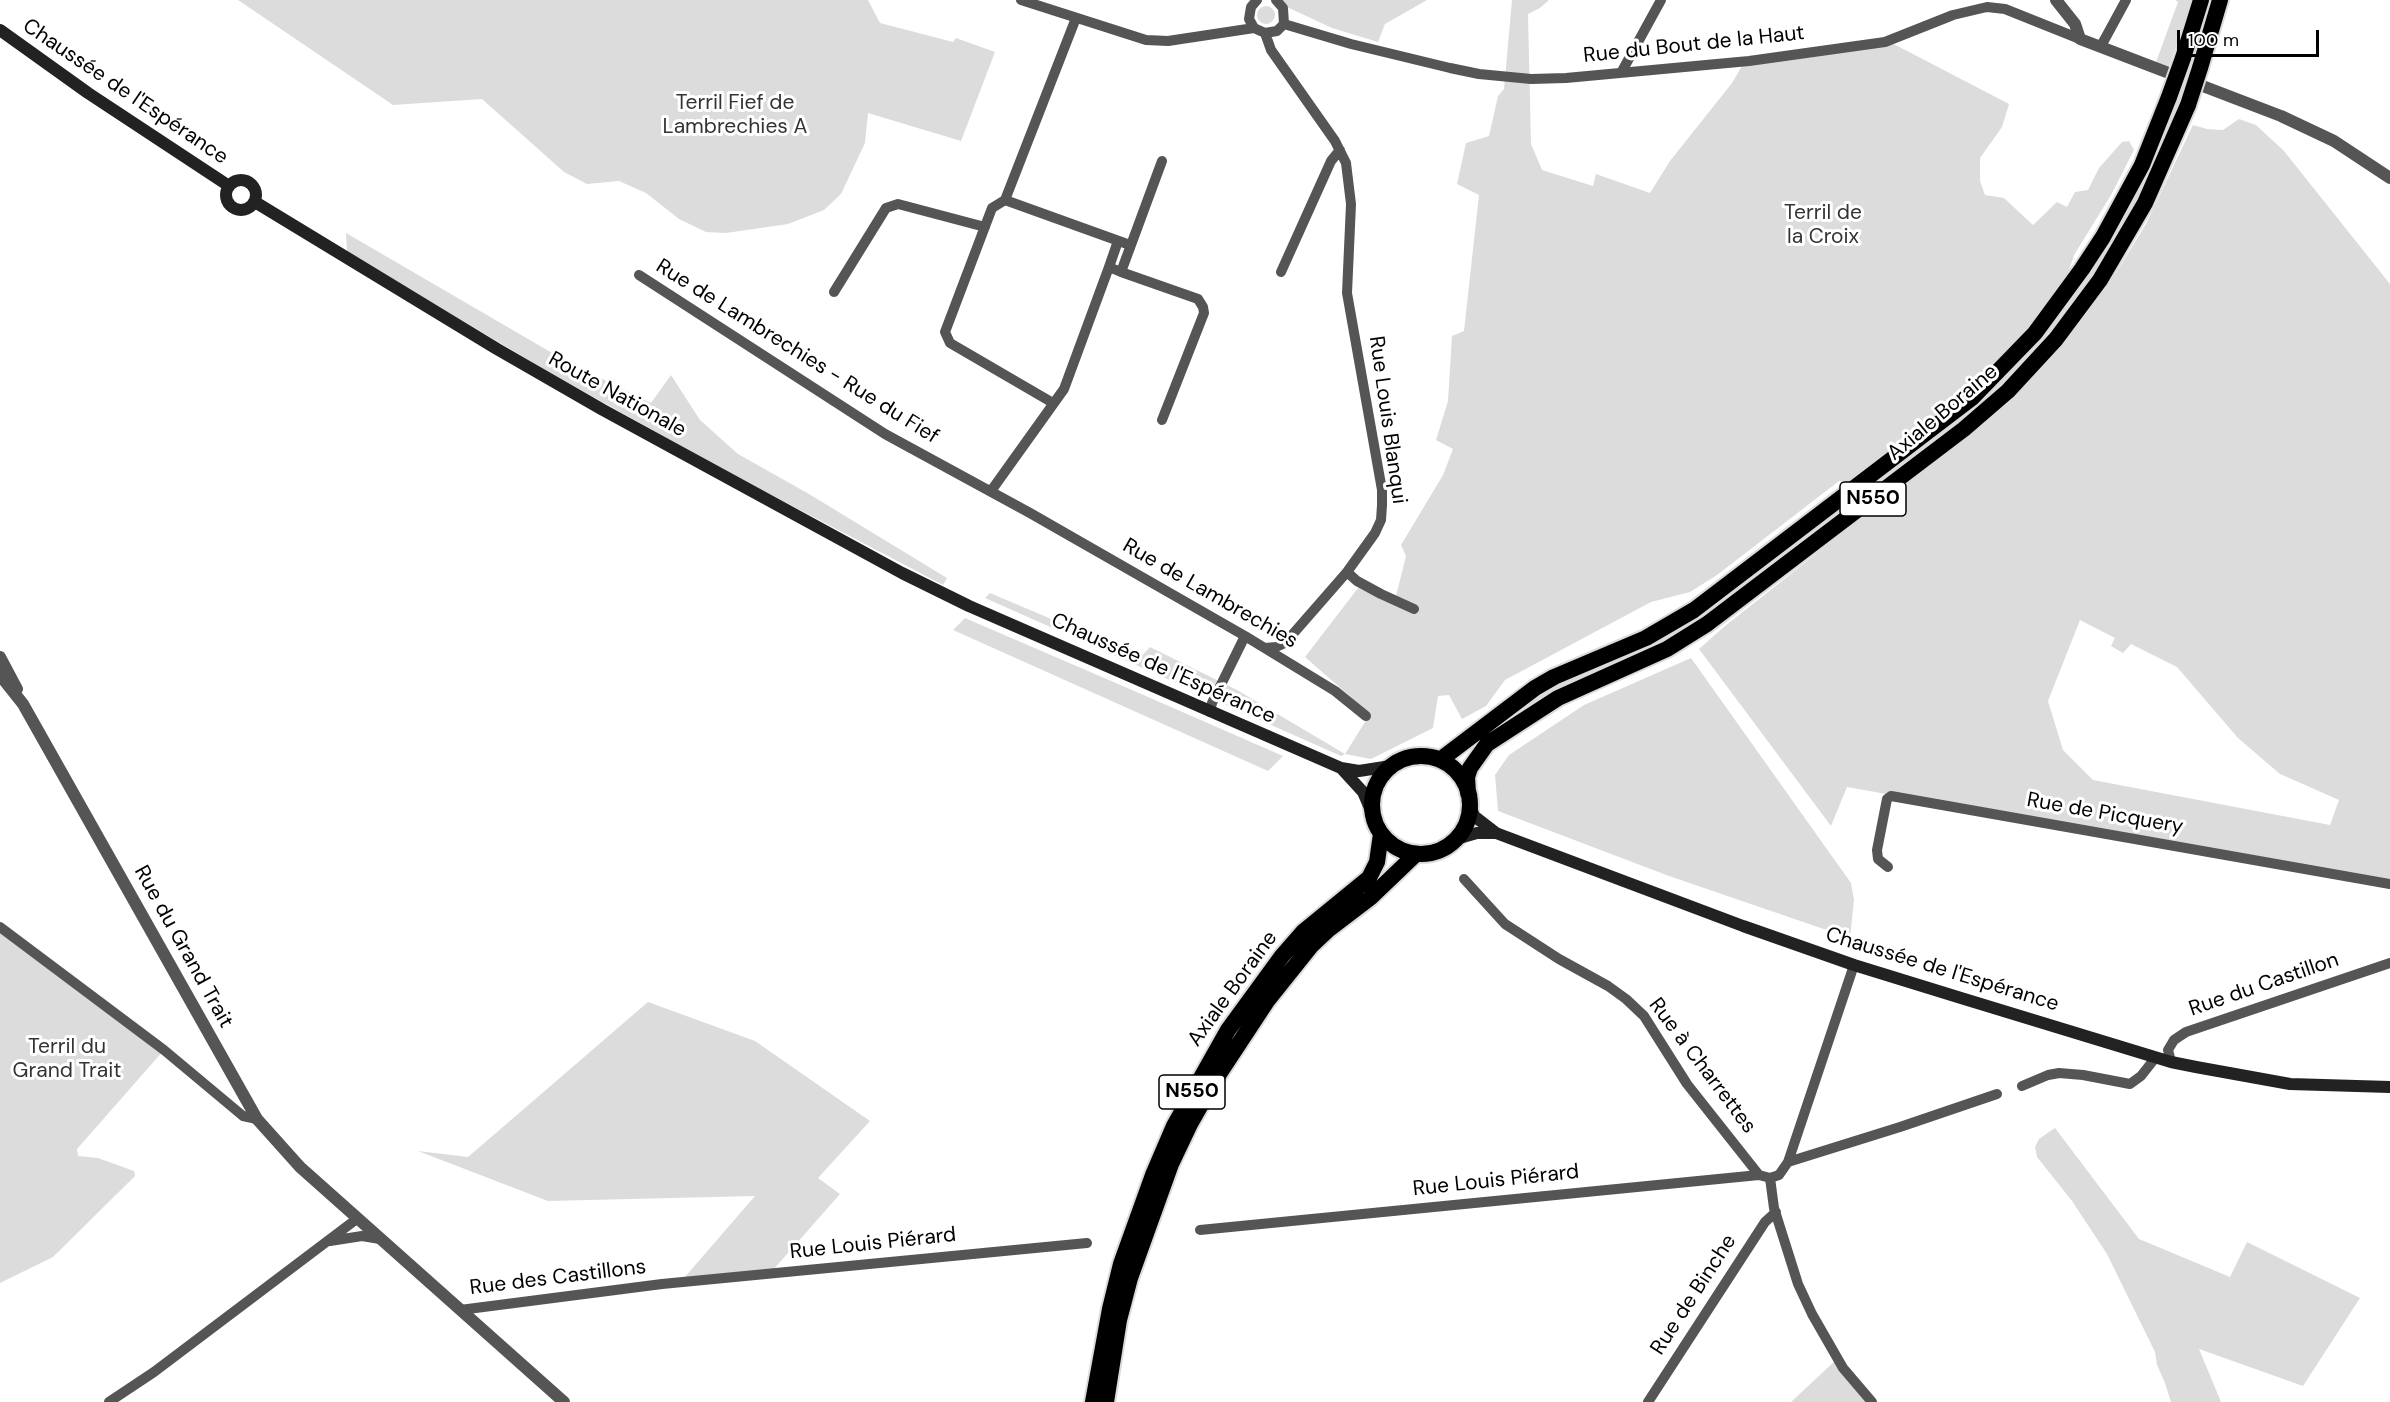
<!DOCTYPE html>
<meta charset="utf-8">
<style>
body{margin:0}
#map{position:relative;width:2390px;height:1402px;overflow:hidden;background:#fff;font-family:"DM Sans",sans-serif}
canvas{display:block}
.scale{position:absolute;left:2177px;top:30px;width:142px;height:27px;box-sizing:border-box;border:3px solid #000;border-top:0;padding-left:8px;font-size:18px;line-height:21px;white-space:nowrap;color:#000;-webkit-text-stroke:4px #fff;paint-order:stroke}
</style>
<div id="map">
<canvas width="2390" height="1402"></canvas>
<div class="scale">100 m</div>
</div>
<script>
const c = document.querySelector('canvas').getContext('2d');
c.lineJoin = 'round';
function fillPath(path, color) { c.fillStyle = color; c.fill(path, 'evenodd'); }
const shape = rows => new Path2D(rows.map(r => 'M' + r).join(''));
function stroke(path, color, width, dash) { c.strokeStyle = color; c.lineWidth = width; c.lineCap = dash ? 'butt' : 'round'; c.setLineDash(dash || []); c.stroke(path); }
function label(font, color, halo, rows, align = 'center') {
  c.font = font + ' "DM Sans",sans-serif'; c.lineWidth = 6; c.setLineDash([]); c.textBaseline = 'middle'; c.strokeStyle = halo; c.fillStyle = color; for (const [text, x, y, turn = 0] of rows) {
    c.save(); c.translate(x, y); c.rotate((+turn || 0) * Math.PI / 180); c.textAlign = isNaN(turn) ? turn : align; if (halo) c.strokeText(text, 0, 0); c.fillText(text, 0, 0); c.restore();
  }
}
fillPath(shape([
 [238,0,868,0,880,23,953,42,956,38,995,52,961,141,868,113,865,143,841,194,824,210,788,224,726,233,706,232,679,219,646,193,619,181,587,184,564,172,482,99,393,105],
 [1281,0,1427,0,1385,24,1378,42,1332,28,1287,7],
 [1512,0,1549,0,1540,8,1528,14,1531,144,1542,170,1593,186,1596,174,1650,193,1670,161,1732,83,1746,59,1886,40,2009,104,2002,127,1980,158,1980,181,1985,195,2004,198,2033,225,2057,202,2067,207,2075,192,2088,190,2099,168,2122,142,2129,141,2134,150,2111,195,2074,255,2064,285,2030,330,1972,391,1851,483,1839,481,1717,575,1690,592,1651,602,1505,680,1486,706,1462,719,1449,695,1438,696,1433,728,1371,759,1345,754,1341,756,985,598,990,593,1141,657,1150,647,1237,690,1345,754,1370,714,1305,657,1358,588,1394,604,1406,556,1401,545,1443,475,1453,449,1436,440,1448,401,1452,336,1464,331,1479,195,1457,184,1466,143,1489,136,1498,96,1504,89],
 [2175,0,2192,0,2169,67,2156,62,2178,2],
 [2206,0,2213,0,2194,70,2158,165,2110,253,2060,325,1998,393,1690,629,1524,711,1476,743,1543,690,1629,652,1958,417,2102,250],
 '1257 15a9 9 0 1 1 18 0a9 9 0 1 1-18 0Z',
 [2239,119,2256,125,2284,151,2390,284,2390,884,1847,787,1831,826,1699,649,1725,626,1999,409,2033,376,2117,271,2146,224,2193,125,2207,129,2223,130],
 [2080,620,2115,638,2111,646,2123,653,2131,644,2177,667,2238,738,2280,774,2339,800,2330,825,2093,780,2063,750,2048,701],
 [346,233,566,361,651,403,671,375,700,420,738,454,809,494,947,578,943,585,743,480,559,378,347,252],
 [965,618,1139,693,1283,756,1268,771,953,630],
 [1691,658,1851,883,1854,900,1850,938,1669,876,1498,811,1495,775,1509,755,1584,705],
 [0,927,164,1050,77,1149,78,1156,98,1158,134,1171,135,1176,53,1257,0,1283],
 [648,1002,755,1041,870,1121,818,1178,840,1194,773,1270,684,1278,755,1196,548,1201,418,1151,468,1157],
 [2055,1128,2139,1239,2230,1277,2247,1242,2360,1298,2303,1386,2199,1349,2221,1402,2171,1402,2165,1383,2157,1365,2155,1352,2107,1254,2072,1201,2037,1157,2035,1147,2039,1139],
 [1837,1359,1872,1402,1791,1402]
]), '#dcdcdc');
const trunk = shape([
 [2183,58,2201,0],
 [2200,68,2220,0],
 '1372 805a49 49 0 1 1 98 0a49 49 0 1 1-98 0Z',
 [1440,760,1535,688,1554,677,1646,638,1694,610,1972,398,2035,333,2082,269,2103,237,2142,165,2169,97],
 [1468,793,1467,777,1470,768,1487,744,1558,698,1667,649,1707,624,1964,429,2008,391,2056,339,2100,280,2145,203,2188,105],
 [1093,1402,1110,1309,1121,1264,1153,1175,1174,1126,1228,1030,1282,956,1303,932,1369,878,1377,862,1381,834],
 [1106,1402,1119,1320,1130,1278,1171,1164,1190,1124,1215,1080,1267,1001,1311,946,1328,930,1370,898,1416,854]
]);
stroke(trunk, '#dbdbdb', 20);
stroke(shape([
 [1021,0,1146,40,1168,41,1254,28],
 [1257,0,1251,7,1249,19,1254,28,1265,33,1277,31,1284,24,1283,8,1276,0],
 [1284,24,1351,44,1450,68,1479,74,1531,79,1566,78,1749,61,1885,42,1953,15,1987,7,2005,9,2080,39],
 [1265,33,1271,50,1335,141,1346,163,1351,204,1347,293,1382,490,1382,505,1381,520,1375,533,1347,572,1285,643,1276,647,1265,648],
 [2101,46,2126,0],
 [1621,73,1661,0],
 [1005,200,1130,245],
 [1109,267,1118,241],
 [1121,272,1198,299,1203,307,1204,313,1162,420],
 [1281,272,1331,161,1340,150],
 [639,275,885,434,1030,513,1245,636,1335,691,1366,716],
 [834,292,886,208,898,204,985,227],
 [1053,403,950,343,945,332,992,208,1005,200,1076,18],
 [991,491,1064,389,1109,267,1121,272,1162,161],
 [1347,572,1357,581,1381,594,1414,609],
 [1210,712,1212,703,1245,636],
 [1888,867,1878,859,1877,850,1887,799,1891,796,2390,884],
 [1464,879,1505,924,1559,959,1608,986,1626,999,1644,1016,1687,1084,1759,1175],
 [0,927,164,1050,243,1116,257,1119],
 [2171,1062,2168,1050,2174,1040,2186,1032,2390,963],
 [2022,1086,2048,1075,2059,1073,2083,1075,2130,1084,2141,1076,2156,1057],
 [1788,1162,1900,1127,1997,1094],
 [1770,1178,1774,1208,1798,1284,1812,1314,1843,1368,1872,1402],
 [1200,1230,1759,1175,1770,1178,1779,1175,1788,1162,1854,965],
 [330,1241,362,1236,380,1239],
 [460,1310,662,1284,1087,1243],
 [109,1402,154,1372,358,1218],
 [1648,1402,1765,1222,1776,1212]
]), '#555', 10);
stroke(shape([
 [2056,0,2075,24,2080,39,2281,116,2334,141,2390,178],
 [0,657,17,689],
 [0,675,23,704,257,1119,300,1167,564,1402]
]), '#555', 12);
stroke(shape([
 [0,30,88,93,229,186],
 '226 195a15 15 0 1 1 30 0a15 15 0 1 1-30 0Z',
 [255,202,497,349,603,410,902,573,969,606,1341,768,1359,771,1391,766],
 [1341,768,1363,792,1372,813],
 [1469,803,1474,816,1496,833,1743,926,1854,965,1961,998,2171,1062,2196,1067,2290,1084,2390,1087],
 [1456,839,1477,833,1496,833]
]), '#222', 12);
stroke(trunk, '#000', 16);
const trunkBridge = shape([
 [2169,97,2183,58],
 [2188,105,2200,68]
]);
stroke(trunkBridge, '#dbdbdb', 20, []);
stroke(trunkBridge, '#000', 16);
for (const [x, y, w] of [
 [1873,499,66],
 [1192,1092,66]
]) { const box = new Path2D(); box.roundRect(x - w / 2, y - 17, w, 34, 4.5); c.fillStyle = '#fff'; c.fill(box); stroke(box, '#000', 1.5); }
label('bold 20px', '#000', null, [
 ["N550",1873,499],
 ["N550",1192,1092]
]);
label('21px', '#000', '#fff', [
 ["Rue du Bout de la Haut",1694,45,-6],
 ["Chaussée de l'Espérance",125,92,34],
 ["Rue de Lambrechies - Rue du Fief",797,352,32],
 ["Route Nationale",617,395,29],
 ["Axiale Boraine",1943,413,-40],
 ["Rue Louis Blanqui",1387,420,82],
 ["Rue de Lambrechies",1210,594,30],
 ["Chaussée de l'Espérance",1163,669,24],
 ["Rue de Picquery",2105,814,10],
 ["Rue du Grand Trait",183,947,61],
 ["Chaussée de l'Espérance",1942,970,17],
 ["Rue du Castillon",2264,985,-19],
 ["Axiale Boraine",1233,989,-54],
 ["Rue à Charrettes",1702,1066,53],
 ["Rue Louis Piérard",1496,1181,-6],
 ["Rue Louis Piérard",873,1244,-6],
 ["Rue des Castillons",558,1278,-7],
 ["Rue de Binche",1694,1295,-57]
]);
label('21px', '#333', '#fff', [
 ["Terril Fief de",735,103],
 ["Lambrechies A",735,127],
 ["Terril de",1823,213],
 ["la Croix",1823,237],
 ["Terril du",67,1047],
 ["Grand Trait",67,1071]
]);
</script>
